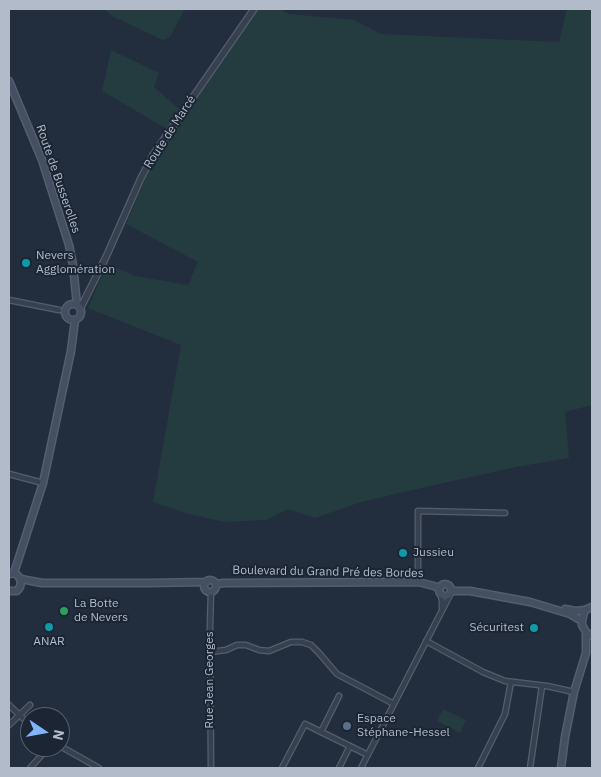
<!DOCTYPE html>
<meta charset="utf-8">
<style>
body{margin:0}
#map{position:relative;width:601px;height:777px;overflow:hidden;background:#222e3e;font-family:"IBM Plex Sans",sans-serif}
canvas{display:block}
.frame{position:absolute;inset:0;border:10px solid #b2bbc9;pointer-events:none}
.north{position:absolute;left:20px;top:707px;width:50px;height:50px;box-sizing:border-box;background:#1b2533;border:1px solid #57616f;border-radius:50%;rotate:102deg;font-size:14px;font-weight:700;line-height:20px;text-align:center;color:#b2bbc9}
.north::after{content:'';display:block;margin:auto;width:18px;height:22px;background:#83b3fd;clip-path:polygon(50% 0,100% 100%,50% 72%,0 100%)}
</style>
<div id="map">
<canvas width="601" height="777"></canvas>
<div class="frame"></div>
<div class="north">N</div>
</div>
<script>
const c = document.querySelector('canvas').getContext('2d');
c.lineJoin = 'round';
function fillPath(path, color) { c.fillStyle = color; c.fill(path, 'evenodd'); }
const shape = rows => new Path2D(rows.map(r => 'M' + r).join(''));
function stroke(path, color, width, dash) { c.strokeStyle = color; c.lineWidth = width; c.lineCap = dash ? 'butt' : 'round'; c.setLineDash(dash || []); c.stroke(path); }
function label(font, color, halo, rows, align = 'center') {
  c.font = font + ' "IBM Plex Sans",sans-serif'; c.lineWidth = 4; c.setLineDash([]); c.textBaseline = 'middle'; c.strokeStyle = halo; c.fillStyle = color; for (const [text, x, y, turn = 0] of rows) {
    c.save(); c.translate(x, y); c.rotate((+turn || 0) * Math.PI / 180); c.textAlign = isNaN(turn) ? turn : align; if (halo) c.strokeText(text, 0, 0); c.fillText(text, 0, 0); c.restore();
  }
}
fillPath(shape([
 [104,9,185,9,170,37,163,40,112,16],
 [258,9,280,9,289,14,354,20,381,34,559,42,567,9,592,9,592,405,565,412,569,458,516,467,399,493,361,502,315,518,288,509,266,520,224,522,189,514,153,502,181,345,88,308,107,264,135,276,188,285,198,262,126,224,151,166,172,132,102,91,111,50,159,73,154,87,186,115],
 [443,709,466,720,460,733,437,721]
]), '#243c3f');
const minor = shape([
 [9,300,59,310],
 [9,474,43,483],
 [418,582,418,511,505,513],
 [440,593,442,600,442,608],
 [426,641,483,672,505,681,547,686,574,692],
 [210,652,226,650,237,645,246,645,259,650,269,651,291,642,302,642,311,645,319,653,337,674,394,704],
 [9,705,30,725],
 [9,725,30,705],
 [321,732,339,696],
 [60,746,99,768],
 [30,768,49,747],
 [211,768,210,625,211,591],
 [282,768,305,724,368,755],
 [339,768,350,746],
 [361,768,451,593],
 [478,768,505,714,511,682],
 [530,768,542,686]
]);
const tertiary = shape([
 [80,309,106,257,141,178,153,155,254,9]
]);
const secondary = shape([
 [9,81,42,160,69,245,73,265,77,305],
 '65 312a8 8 0 1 1 16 0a8 8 0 1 1-16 0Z',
 [14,573,43,483,71,351,75,320],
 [9,574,14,573,17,575,19,577,21,582,20,587,17,591,9,591],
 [21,579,42,583,149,583,206,582],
 '204 586a6 6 0 1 1 12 0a6 6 0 1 1-12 0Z',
 [216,584,224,583,418,582,434,586,440,589],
 '439 590a6 6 0 1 1 12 0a6 6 0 1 1-12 0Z',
 [451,591,470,591,530,602,570,614,582,621],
 [592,607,585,610,584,613,582,621,582,625,586,632,592,636],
 [565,609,575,611,585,610],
 [561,768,565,737,574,692,586,653,586,632]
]);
stroke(minor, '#545e6c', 7);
stroke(tertiary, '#545e6c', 8);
stroke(secondary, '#545e6c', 9);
stroke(minor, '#36404e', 4.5);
stroke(tertiary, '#36404e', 5.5);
stroke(secondary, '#444f61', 6);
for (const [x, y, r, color] of [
 [26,263,5,"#0f9aa8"],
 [403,553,5,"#0f9aa8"],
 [64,611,5,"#2e9e5b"],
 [49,627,5,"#0f9aa8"],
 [534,628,5,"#0f9aa8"],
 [347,726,5,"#5c6f8a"]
]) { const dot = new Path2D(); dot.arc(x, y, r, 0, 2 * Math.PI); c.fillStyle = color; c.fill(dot); stroke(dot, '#1b2533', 2); }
label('12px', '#b2bbc9', '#1b2533', [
 ["Route de Marcé",170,132,-57],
 ["Route de Busserolles",58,179,71],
 ["Boulevard du Grand Pré des Bordes",328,572,1],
 ["Rue Jean Georges",210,680,-90]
]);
label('12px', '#b2bbc9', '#1b2533', [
 ["Nevers",36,256],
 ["Agglomération",36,270],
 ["Jussieu",413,553],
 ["La Botte",74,604],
 ["de Nevers",74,618],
 ["Sécuritest",524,628,"right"],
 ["ANAR",49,642,"center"],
 ["Espace",357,719],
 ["Stéphane-Hessel",357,733]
], 'left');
</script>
